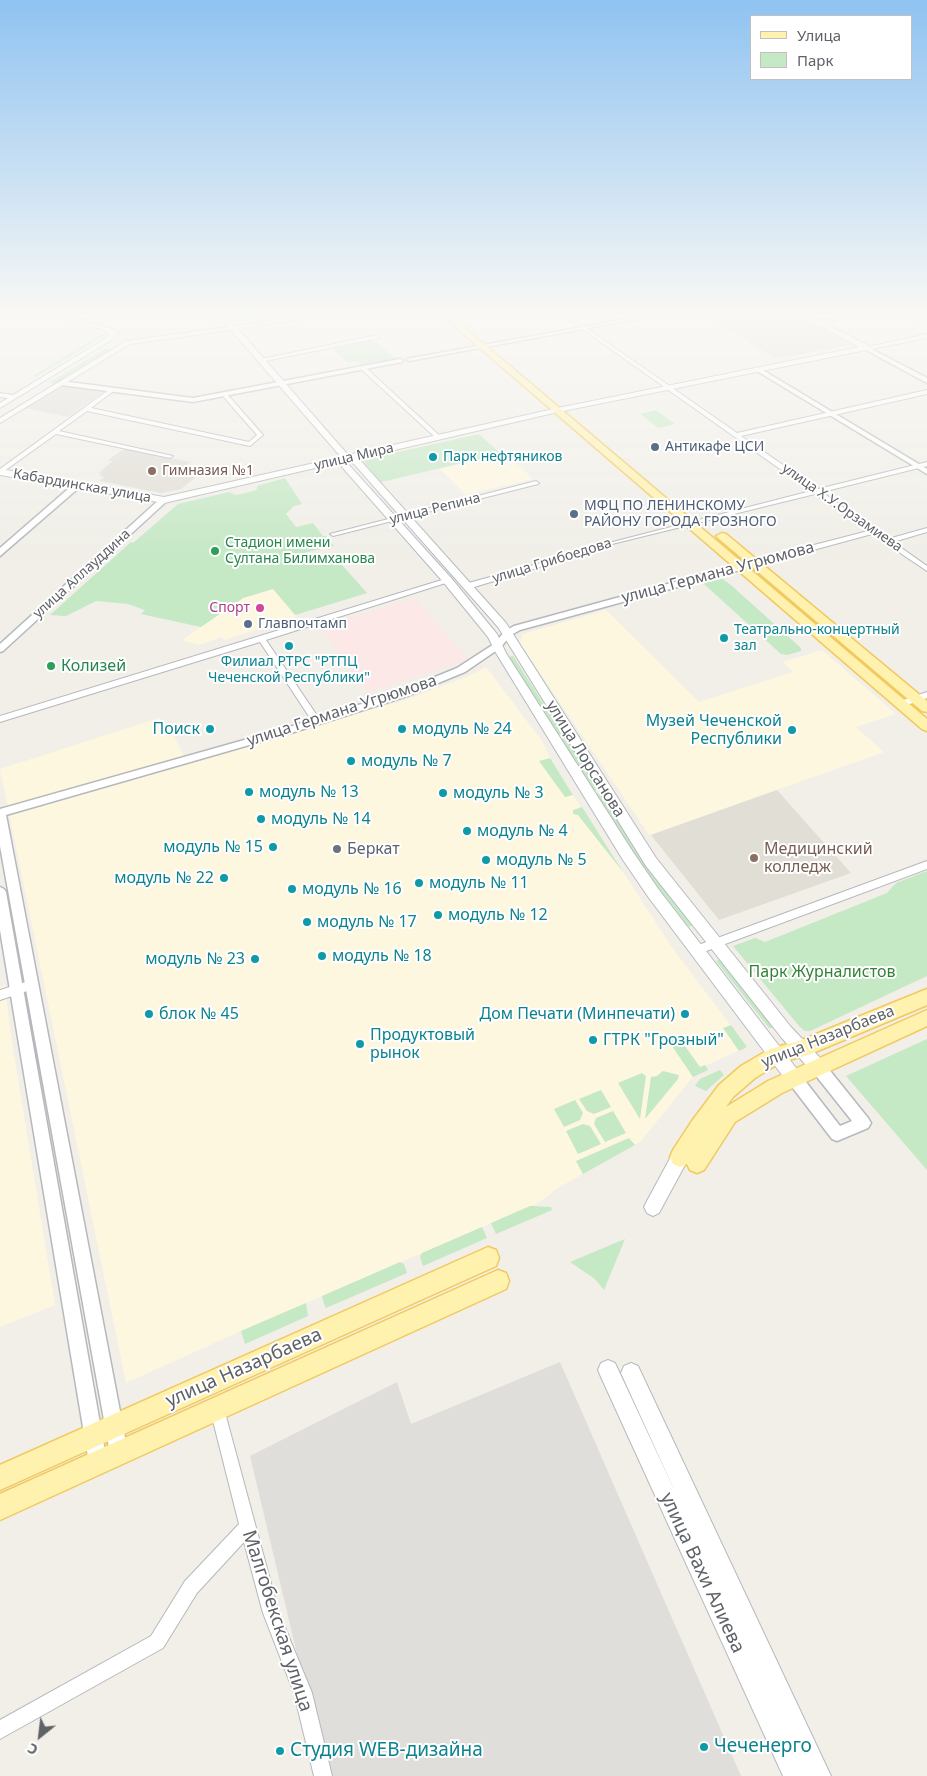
<!DOCTYPE html>
<meta charset="utf-8">
<style>
body{margin:0}
#map{position:relative;width:927px;height:1776px;overflow:hidden;background:#f1efe8;font-family:"Noto Sans",sans-serif}
canvas{display:block}
.legend{position:absolute;left:750px;top:15px;width:162px;height:65px;box-sizing:border-box;background:#fff;border:1px solid #bfc1c3;margin:0;padding:6px 9px;list-style:none;font-size:15px;color:#5f6368}
.legend li{display:flex;align-items:center;gap:10px;height:25px}
.legend b{width:25px;border:1px solid #bfc1c3}
.north{position:absolute;left:15px;top:1711px;width:50px;height:50px;-webkit-text-stroke:4px #fff;paint-order:stroke;rotate:209deg;font-size:14px;font-weight:700;line-height:20px;text-align:center;color:#5f6368}
.north::after{content:'';display:block;margin:auto;width:18px;height:22px;background:#5f6368;clip-path:polygon(50% 0,100% 100%,50% 72%,0 100%)}
</style>
<div id="map">
<canvas width="927" height="1776"></canvas>
<ul class="legend">
<li><b style="height:6px;background:#fff2af"></b>Улица</li>
<li><b style="height:14px;background:#c5e8c5"></b>Парк</li>
</ul>
<div class="north">С</div>
</div>
<script>
const c = document.querySelector('canvas').getContext('2d');
c.lineJoin = 'round';
function fillPath(path, color) { c.fillStyle = color; c.fill(path, 'evenodd'); }
const shape = rows => new Path2D(rows.map(r => 'M' + r).join(''));
function stroke(path, color, width, dash) { c.strokeStyle = color; c.lineWidth = width; c.lineCap = dash ? 'butt' : 'round'; c.setLineDash(dash || []); c.stroke(path); }
function label(font, color, halo, rows, align = 'center') {
  c.font = font + ' "Noto Sans",sans-serif'; c.lineWidth = 4; c.setLineDash([]); c.textBaseline = 'middle'; c.strokeStyle = halo; c.fillStyle = color; for (const [text, x, y, turn = 0] of rows) {
    c.save(); c.translate(x, y); c.rotate((+turn || 0) * Math.PI / 180); c.textAlign = isNaN(turn) ? turn : align; if (halo) c.strokeText(text, 0, 0); c.fillText(text, 0, 0); c.restore();
  }
}
fillPath(shape([
 [501,454,504,456,507,455,533,479,466,495,440,469],
 [274,589,297,617,224,640,222,637,199,645,182,640,243,598],
 [606,610,699,702,793,672,783,662,822,650,896,714,856,727,884,752,649,835,520,643,523,634],
 [486,667,542,741,550,758,573,795,671,946,747,1047,700,1068,641,1141,558,1188,538,1203,241,1331,126,1383,0,769,159,718,169,727,187,762,408,699,469,676],
 [5,985,10,1030,55,1305,0,1327,0,987]
]), '#fef7e0');
fillPath(shape([
 [62,385,65,385,108,391,102,393,68,417,25,408],
 [560,1362,741,1776,326,1776,250,1456,397,1382,411,1424]
]), '#e0deda');
fillPath(shape([
 [705,311,789,311,851,345,776,359,699,312],
 [124,449,190,462,187,465,206,469,181,489,161,493,100,481,104,477,99,476,102,474,98,473,113,461,108,460],
 [777,790,851,873,719,920,651,835]
]), '#e1ded6');
fillPath(shape([
 [414,598,469,660,368,692,319,626]
]), '#fce8e6');
fillPath(shape([
 [225,311,312,311,238,322,234,321],
 [103,333,106,335,36,377,33,376],
 [373,340,396,359,364,367,357,361,348,363,333,349],
 [104,349,112,349,55,384,49,383],
 [656,410,675,424,658,428,640,414],
 [479,434,501,454,381,482,362,460],
 [285,478,302,504,294,506,286,514,296,527,313,523,323,536,326,536,334,546,286,557,288,565,322,557,324,560,335,557,367,593,295,615,273,589,243,598,201,627,141,614,145,610,128,604,96,601,66,616,50,615,131,542,133,543,178,504,229,492,236,495,254,491,257,489,257,486],
 [719,578,723,579,732,586,801,648,801,651,787,655,781,654,704,584,706,582],
 [513,656,599,790,594,791,509,657],
 [550,758,573,795,565,797,539,761],
 [600,793,641,857,694,925,689,927,636,859,596,794],
 [582,807,623,872,578,815,573,814,573,810],
 [927,871,927,976,810,1031,805,1031,799,1026,733,946,755,938,765,942,887,893,896,883],
 [721,959,774,1026,773,1028,769,1028,716,961],
 [731,1025,747,1047,739,1051,723,1028],
 [677,1035,700,1067,705,1065,708,1070,693,1077,668,1040],
 [927,1039,927,1170,846,1076],
 [720,1070,724,1075,706,1091,695,1086,700,1079],
 [663,1071,679,1075,678,1079,645,1119,651,1077,657,1076],
 [642,1073,646,1076,640,1119,618,1083],
 [601,1090,611,1107,594,1114,587,1111,579,1099],
 [575,1100,583,1113,580,1120,564,1127,554,1109],
 [613,1111,626,1133,605,1142,594,1124,596,1118],
 [583,1124,590,1126,601,1144,578,1154,566,1131],
 [629,1138,635,1145,583,1174,576,1161],
 [530,1206,551,1207,552,1210,496,1234,491,1223],
 [482,1227,487,1238,423,1266,420,1257,422,1253],
 [625,1239,604,1290,595,1279,570,1262],
 [400,1262,404,1264,407,1273,326,1308,324,1304,322,1296],
 [306,1303,308,1316,245,1344,241,1331]
]), '#c5e8c5');
const minor = shape([
 [557,311,562,311,737,433,927,390,927,394,741,436,818,489,927,462,927,466,822,492,888,539,927,528,927,532,893,542,927,566,927,571,872,534,758,565,752,565,752,561,868,531,815,494,616,543,566,557,563,560,471,588,465,588,465,584,559,558,562,555,811,491,557,311],
 [870,311,879,311,818,323,816,322,870,311],
 [899,311,904,311,927,321,927,324,899,311],
 [927,334,927,338,866,350,863,348,927,334],
 [377,335,379,338,260,362,257,360,377,335],
 [361,367,365,367,440,436,440,438,436,438,361,369,361,367],
 [110,389,115,390,91,408,249,442,257,435,222,395,227,394,263,435,250,446,87,411,59,431,173,456,170,458,56,434,0,474,0,469,110,389],
 [0,393,13,395,16,397,13,399,0,397,0,393],
 [536,481,539,483,538,484,333,536,330,534,536,481],
 [445,579,452,581,266,640,320,720,320,724,314,724,260,642,0,722,0,716,445,579],
 [927,692,927,698,901,707,897,704,898,702,927,692],
 [927,861,927,869,701,953,697,954,693,953,692,950,693,947,927,861],
 [32,980,36,982,37,985,36,988,0,1000,0,990,32,980],
 [217,1402,222,1404,224,1409,279,1613,312,1693,332,1776,314,1776,294,1693,263,1613,244,1542,197,1593,163,1648,0,1739,0,1720,151,1636,185,1581,239,1524,210,1409,212,1404,217,1402]
]);
const tertiary = shape([
 [670,311,682,311,409,361,406,359,670,311],
 [866,346,927,378,927,383,864,349,864,347,866,346],
 [400,359,403,361,402,362,193,402,61,385,58,383,61,381,193,398,400,359],
 [757,369,761,369,927,469,927,474,757,371,757,369],
 [75,483,82,485,0,556,0,548,75,483],
 [161,498,168,500,3,651,0,652,0,644,161,498],
 [755,560,758,561,758,565,520,630,511,635,500,648,465,672,404,697,291,733,6,815,128,1453,126,1460,119,1462,112,1460,110,1453,0,846,0,809,283,729,396,693,457,668,494,644,505,631,514,626,755,560],
 [0,887,4,889,6,892,107,1463,105,1470,98,1472,91,1470,89,1463,0,930,0,887],
 [818,1061,823,1062,868,1118,871,1123,868,1128,837,1141,832,1139,789,1083,787,1078,789,1073,794,1071,799,1073,840,1126,852,1121,813,1072,811,1067,813,1062,818,1061]
]);
const secondary = shape([
 [42,311,52,311,119,331,113,339,0,408,0,403,108,337,109,334,104,330,42,311],
 [215,311,221,311,235,326,326,311,340,311,337,313,238,329,348,455,558,408,859,347,793,311,801,311,869,346,870,348,866,350,558,412,356,459,360,460,506,623,656,858,791,1027,824,1062,826,1067,824,1072,818,1074,812,1072,781,1037,646,866,498,627,354,464,350,462,349,465,452,579,497,634,506,653,633,852,659,890,800,1073,802,1078,800,1083,794,1085,788,1083,649,898,623,860,496,653,488,637,444,583,342,467,341,462,164,503,0,475,0,469,164,497,341,457,231,330,130,344,0,423,0,418,126,341,228,327,215,311],
 [680,1149,686,1151,689,1157,686,1163,659,1213,653,1216,647,1213,644,1207,647,1201,674,1151,680,1149],
 [608,1360,615,1363,678,1498,621,1373,624,1366,631,1363,638,1366,831,1776,783,1776,601,1377,598,1370,601,1363,608,1360]
]);
const primary = shape([
 [437,311,445,311,927,719,927,731,922,729,437,311],
 [722,533,726,534,927,701,927,712,922,711,718,538,716,536,722,533],
 [927,989,927,1005,808,1055,781,1062,755,1078,733,1097,726,1107,768,1081,927,1010,927,1026,782,1093,735,1122,704,1170,697,1173,690,1170,687,1164,680,1167,673,1164,670,1157,673,1150,692,1121,719,1085,741,1066,770,1049,799,1041,927,989],
 [488,1247,496,1250,499,1258,496,1266,0,1490,0,1465,488,1247],
 [498,1270,506,1273,509,1281,506,1289,0,1520,0,1494,498,1270]
]);
stroke(minor, '#b5b8bc', 2);
stroke(tertiary, '#b5b8bc', 3);
stroke(secondary, '#b6babf', 2);
stroke(primary, '#f2c960', 3);
fillPath(minor, '#fff');
fillPath(tertiary, '#fff');
fillPath(secondary, '#fff');
fillPath(primary, '#fff2af');
const sky = c.createLinearGradient(0, 0, 0, 559);
sky.addColorStop(0, '#8fc3f1');
sky.addColorStop(0.56, '#f9f8f5');
sky.addColorStop(1, '#f9f8f500');
c.fillStyle = sky;
c.fillRect(0, 0, 927, 559);
for (const [x, y, r, color] of [
 [655,447,5,"#5c6f8a"],
 [433,457,5,"#0f9aa8"],
 [152,471,5,"#8d6e63"],
 [574,514,5,"#5c6f8a"],
 [215,551,5,"#2e9e5b"],
 [260,608,5,"#d1479c"],
 [248,624,5,"#5c6f8a"],
 [724,638,5,"#0f9aa8"],
 [289,646,5,"#0f9aa8"],
 [51,666,5,"#2e9e5b"],
 [210,729,5,"#0f9aa8"],
 [402,729,5,"#0f9aa8"],
 [792,730,5,"#0f9aa8"],
 [351,761,5,"#0f9aa8"],
 [249,792,5,"#0f9aa8"],
 [443,793,5,"#0f9aa8"],
 [261,819,5,"#0f9aa8"],
 [467,831,5,"#0f9aa8"],
 [273,847,5,"#0f9aa8"],
 [337,849,5,"#6b7280"],
 [754,858,5,"#8d6e63"],
 [486,860,5,"#0f9aa8"],
 [224,878,5,"#0f9aa8"],
 [419,883,5,"#0f9aa8"],
 [292,889,5,"#0f9aa8"],
 [438,915,5,"#0f9aa8"],
 [307,922,5,"#0f9aa8"],
 [322,956,5,"#0f9aa8"],
 [255,959,5,"#0f9aa8"],
 [149,1014,5,"#0f9aa8"],
 [685,1014,5,"#0f9aa8"],
 [593,1040,5,"#0f9aa8"],
 [360,1044,5,"#0f9aa8"],
 [704,1747,5,"#0f9aa8"],
 [280,1751,5,"#0f9aa8"]
]) { const dot = new Path2D(); dot.arc(x, y, r, 0, 2 * Math.PI); c.fillStyle = color; c.fill(dot); stroke(dot, '#fff', 2); }
label('14px', '#4e5e75', '#fff', [
 ["Антикафе ЦСИ",665,447],
 ["МФЦ ПО ЛЕНИНСКОМУ",584,506],
 ["РАЙОНУ ГОРОДА ГРОЗНОГО",584,522],
 ["Главпочтамп",258,624]
], 'left');
label('14px', '#5f6368', '#fff', [
 ["улица Мира",354,457,-13],
 ["Кабардинская улица",82,486,10],
 ["улица Х.У.Орзамиева",842,508,35],
 ["улица Репина",435,509,-14],
 ["улица Грибоедова",552,561,-17],
 ["улица Аллауддина",82,574,-42]
]);
label('14px', '#0d838f', '#fff', [
 ["Парк нефтяников",443,457],
 ["Театрально-концертный",734,630],
 ["зал",734,646],
 ["Филиал РТРС \"РТПЦ",289,662,"center"],
 ["Чеченской Республики\"",289,678,"center"]
], 'left');
label('14px', '#785e54', '#fff', [
 ["Гимназия №1",162,471]
], 'left');
label('14px', '#27864d', '#fff', [
 ["Стадион имени",225,543],
 ["Султана Билимханова",225,559]
], 'left');
label('14px', '#b23c85', '#fff', [
 ["Спорт",250,608]
], 'right');
label('16px', '#5f6368', '#fff', [
 ["улица Германа Угрюмова",718,573,-15],
 ["улица Германа Угрюмова",342,711,-18],
 ["улица Лорсанова",585,759,58],
 ["улица Назарбаева",828,1037,-22]
]);
label('16px', '#27864d', '#fff', [
 ["Колизей",61,666]
], 'left');
label('16px', '#0d838f', '#fff', [
 ["Музей Чеченской",782,721,"right"],
 ["Республики",782,739,"right"],
 ["Поиск",200,729,"right"],
 ["модуль № 24",412,729],
 ["модуль № 7",361,761],
 ["модуль № 13",259,792],
 ["модуль № 3",453,793],
 ["модуль № 14",271,819],
 ["модуль № 4",477,831],
 ["модуль № 15",263,847,"right"],
 ["модуль № 5",496,860],
 ["модуль № 22",214,878,"right"],
 ["модуль № 11",429,883],
 ["модуль № 16",302,889],
 ["модуль № 12",448,915],
 ["модуль № 17",317,922],
 ["модуль № 18",332,956],
 ["модуль № 23",245,959,"right"],
 ["блок № 45",159,1014],
 ["Дом Печати (Минпечати)",675,1014,"right"],
 ["Продуктовый",370,1035],
 ["рынок",370,1053],
 ["ГТРК \"Грозный\"",603,1040]
], 'left');
label('16px', '#5b616d', '#fff', [
 ["Беркат",347,849]
], 'left');
label('16px', '#785e54', '#fff', [
 ["Медицинский",764,849],
 ["колледж",764,867]
], 'left');
label('16px', '#348238', '#fff', [
 ["Парк Журналистов",822,972]
]);
label('19px', '#5f6368', '#fff', [
 ["улица Назарбаева",244,1368,-24],
 ["улица Вахи Алиева",702,1573,65],
 ["Малгобекская улица",277,1621,72]
]);
label('19px', '#0d838f', '#fff', [
 ["Чеченерго",714,1747],
 ["Студия WEB-дизайна",290,1751]
], 'left');
</script>
